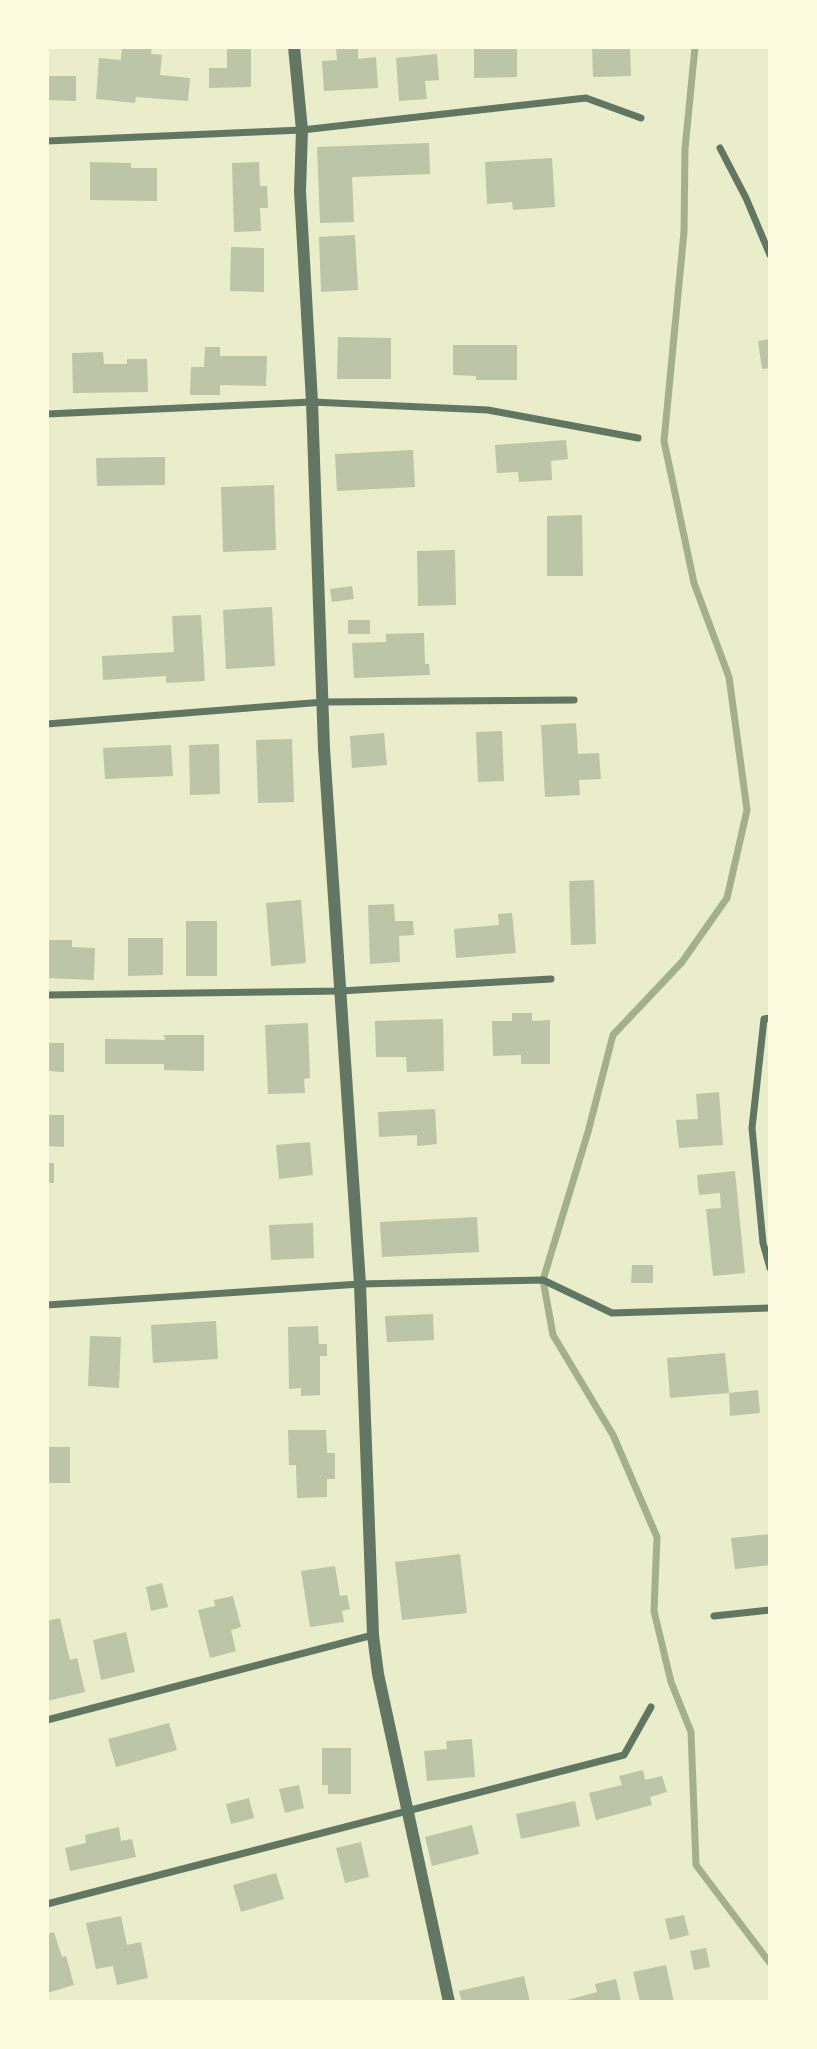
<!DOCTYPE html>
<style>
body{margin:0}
#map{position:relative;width:817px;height:2049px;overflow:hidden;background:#e9edc9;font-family:Barlow,sans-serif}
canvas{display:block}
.frame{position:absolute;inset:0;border:49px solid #fefae0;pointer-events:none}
</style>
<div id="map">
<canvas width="817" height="2049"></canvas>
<div class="frame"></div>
</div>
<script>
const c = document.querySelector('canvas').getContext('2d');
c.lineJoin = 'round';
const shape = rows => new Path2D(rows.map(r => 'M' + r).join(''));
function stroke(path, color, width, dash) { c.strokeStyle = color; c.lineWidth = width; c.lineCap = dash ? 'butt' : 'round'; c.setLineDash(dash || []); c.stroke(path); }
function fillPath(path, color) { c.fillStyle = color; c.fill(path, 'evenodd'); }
stroke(shape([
 [695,47,685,149,684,232,664,441,694,583,729,677,747,810,727,898,682,962,613,1035,588,1132,543,1280,553,1335,613,1435,657,1537,654,1611,671,1682,691,1732,696,1865,770,1963]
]), '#a3b18a', 7);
fillPath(shape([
 [122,47,152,47,151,54,162,55,160,75,190,78,188,101,136,97,135,103,96,99,99,58,121,60],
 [227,47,251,47,251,87,209,88,209,68,227,68],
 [336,47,358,47,358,59,376,57,378,88,324,91,322,61,337,60],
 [474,47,517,47,517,77,474,78],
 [592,47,630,47,631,76,593,77],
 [437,54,439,80,425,81,427,99,399,101,396,58],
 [47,76,76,76,76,101,47,100],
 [429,143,430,174,352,177,354,222,320,223,317,147],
 [552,158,555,207,513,210,512,202,487,204,485,162],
 [90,162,131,163,131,168,157,168,157,201,90,200],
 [259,162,260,186,267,186,268,208,260,208,261,231,234,232,232,163],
 [355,235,358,290,321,292,319,237],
 [231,247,264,248,264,292,230,291],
 [338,337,391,338,391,379,337,379],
 [770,339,770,368,762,369,758,341],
 [453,345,517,345,517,380,476,380,476,376,453,375],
 [205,347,220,347,220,356,267,356,266,386,220,385,220,395,190,395,191,367,204,367],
 [103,352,104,364,127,364,127,359,147,359,148,392,73,393,72,353],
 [566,440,568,459,551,461,552,480,519,482,518,472,497,473,495,445],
 [413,450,415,487,337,491,335,454],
 [165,457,165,485,97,486,96,458],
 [274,485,276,550,223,552,221,487],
 [582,515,583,576,547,576,547,516],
 [455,550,456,605,418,606,417,551],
 [352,586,354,599,332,602,330,589],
 [272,607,275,666,226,669,223,610],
 [201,615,205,681,166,683,166,676,103,680,102,656,174,652,172,616],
 [348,620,370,620,370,634,348,634],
 [424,633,425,664,429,664,430,675,354,678,352,643,386,642,386,634],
 [576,723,578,754,599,753,601,779,579,780,580,795,545,797,541,725],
 [502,731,504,781,478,782,476,732],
 [384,733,387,765,352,768,350,736],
 [292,739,294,802,258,803,256,740],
 [219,744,220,794,190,795,189,745],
 [171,745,173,776,105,779,103,748],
 [594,880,596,944,571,945,569,881],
 [301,900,306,963,271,966,266,903],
 [394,904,395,921,413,921,414,935,399,936,400,962,370,964,368,905],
 [512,913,516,953,456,958,454,929,499,925,498,914],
 [186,921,217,921,217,976,186,976],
 [128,938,163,938,163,975,128,976],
 [47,940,72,940,72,947,95,948,94,980,47,978],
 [512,1013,532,1013,532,1021,550,1020,550,1064,521,1064,521,1055,493,1056,492,1021,512,1021],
 [443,1019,444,1071,407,1072,406,1057,376,1057,375,1021],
 [308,1023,310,1078,304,1079,305,1093,268,1094,265,1025],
 [164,1035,204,1035,204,1071,164,1070,164,1064,105,1064,105,1039,165,1040],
 [47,1043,64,1043,64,1072,47,1071],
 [719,1092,723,1145,679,1148,676,1120,698,1119,696,1094],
 [435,1109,437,1144,417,1146,417,1135,379,1137,378,1112],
 [47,1115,64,1115,64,1147,47,1146],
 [310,1142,313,1175,279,1179,276,1145],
 [47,1163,54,1163,54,1183,47,1183],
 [735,1171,745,1273,713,1276,706,1209,721,1208,720,1193,699,1195,697,1175],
 [477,1217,479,1252,382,1257,380,1222],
 [313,1223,314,1258,271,1260,269,1225],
 [632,1265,653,1265,653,1283,631,1283],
 [433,1314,434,1340,387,1342,385,1316],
 [216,1321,218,1359,153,1363,151,1325],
 [318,1326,319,1344,327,1344,327,1356,320,1356,320,1395,301,1396,301,1388,289,1389,288,1327],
 [90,1336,121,1337,119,1388,88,1386],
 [725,1353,729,1393,758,1390,760,1413,730,1416,729,1393,670,1398,667,1358],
 [288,1430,326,1430,327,1453,335,1453,335,1479,327,1479,327,1497,297,1498,296,1465,289,1465],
 [47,1447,70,1447,70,1483,47,1483],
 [770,1534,770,1565,735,1569,731,1538],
 [460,1554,467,1613,402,1620,395,1562],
 [335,1566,340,1596,347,1595,350,1609,342,1611,344,1622,310,1627,301,1571],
 [162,1583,168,1607,151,1611,146,1587],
 [233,1596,241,1627,231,1630,236,1651,210,1658,198,1610,215,1606,214,1600],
 [60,1618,70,1660,77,1658,85,1692,47,1701,47,1621],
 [126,1632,135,1672,101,1680,93,1640],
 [169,1723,177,1750,116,1767,108,1739],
 [472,1739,475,1777,427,1781,424,1751,447,1749,446,1741],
 [322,1748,351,1748,351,1794,328,1794,328,1785,322,1785],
 [643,1770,645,1780,662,1776,667,1792,650,1797,652,1805,596,1820,589,1793,622,1785,619,1776],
 [299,1785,304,1808,285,1813,279,1789],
 [249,1798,254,1818,231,1824,226,1804],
 [575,1801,580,1826,521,1839,516,1814],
 [472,1825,479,1854,432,1866,425,1837],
 [119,1827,121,1841,132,1839,136,1857,70,1871,65,1848,86,1843,85,1835],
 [361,1842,369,1877,345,1883,336,1848],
 [276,1873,284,1899,241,1912,233,1885],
 [684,1915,689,1935,670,1940,665,1919],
 [121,1916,127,1945,141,1942,148,1978,117,1985,113,1966,96,1969,86,1923],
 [54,1932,62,1957,66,1956,74,1985,47,1993,47,1934],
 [706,1948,710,1967,694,1970,690,1951],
 [666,1965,674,2002,640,2002,633,1972],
 [524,1976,530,2002,462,2002,459,1991],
 [616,1979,621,2002,560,2002,597,1992,595,1984]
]), '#bcc5a7');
stroke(shape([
 [47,141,302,130,586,98,641,118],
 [720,148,746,198,770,255],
 [47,414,312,402,488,410,638,438],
 [47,724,324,702,574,700],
 [47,995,340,991,551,979],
 [770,1018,764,1019,752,1128,763,1243,770,1268],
 [47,1305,360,1284,543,1280,612,1313,770,1308],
 [714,1616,770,1610],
 [47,1720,373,1635],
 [47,1904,624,1755,651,1707]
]), '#617663', 7);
stroke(shape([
 [294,47,302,130,300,191,312,402,324,749,360,1284,373,1635,378,1674,449,2002]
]), '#617663', 12);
</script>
